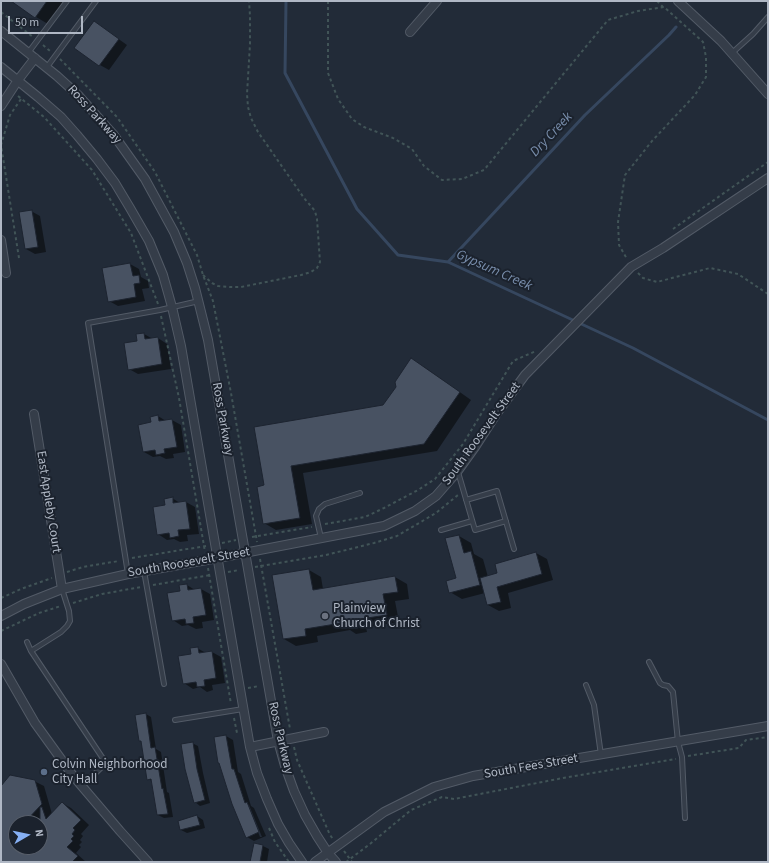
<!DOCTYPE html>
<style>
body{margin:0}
#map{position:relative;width:769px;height:863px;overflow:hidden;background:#222b38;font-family:"Source Sans 3",sans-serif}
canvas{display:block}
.frame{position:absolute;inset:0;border:2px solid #b0b8c5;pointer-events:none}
.north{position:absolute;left:8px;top:815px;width:40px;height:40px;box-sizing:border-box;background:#1b222d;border:1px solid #575e6a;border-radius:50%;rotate:81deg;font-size:11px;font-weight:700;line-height:16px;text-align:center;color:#b0b8c5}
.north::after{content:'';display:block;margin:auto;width:14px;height:18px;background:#86b0f4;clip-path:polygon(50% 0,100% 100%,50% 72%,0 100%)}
.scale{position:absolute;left:8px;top:16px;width:75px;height:18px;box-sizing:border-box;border:2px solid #b0b8c5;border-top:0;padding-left:5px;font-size:12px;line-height:14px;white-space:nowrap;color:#b0b8c5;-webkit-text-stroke:3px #1b222d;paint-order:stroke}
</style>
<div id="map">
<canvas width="769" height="863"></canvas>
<div class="frame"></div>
<div class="north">N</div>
<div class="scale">50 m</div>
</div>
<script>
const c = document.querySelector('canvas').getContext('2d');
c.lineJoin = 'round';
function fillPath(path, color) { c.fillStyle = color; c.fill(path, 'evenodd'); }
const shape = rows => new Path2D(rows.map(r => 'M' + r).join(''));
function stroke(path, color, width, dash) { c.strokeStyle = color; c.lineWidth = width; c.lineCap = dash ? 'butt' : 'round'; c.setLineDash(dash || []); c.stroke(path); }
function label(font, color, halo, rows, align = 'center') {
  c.font = font + ' "Source Sans 3",sans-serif'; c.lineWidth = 4; c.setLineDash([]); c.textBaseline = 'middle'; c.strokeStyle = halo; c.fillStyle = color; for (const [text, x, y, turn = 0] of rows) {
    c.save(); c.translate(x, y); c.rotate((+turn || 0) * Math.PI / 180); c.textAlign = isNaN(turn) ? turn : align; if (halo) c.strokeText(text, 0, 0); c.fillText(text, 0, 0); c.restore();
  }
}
fillPath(shape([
 [12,1,64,1,48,24,36,17],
 [103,28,127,45,109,70,100,65,76,48],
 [31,211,40,216,46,252,35,254,26,249],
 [130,264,139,269,141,277,148,281,149,288,142,289,145,301,118,306,109,301],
 [144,334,153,339,158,338,167,344,171,369,138,374,129,369,138,341],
 [423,366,471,400,437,451,303,473,312,524,276,530,264,523,265,486,255,428,384,406,397,388],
 [158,416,166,421,172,420,181,425,185,452,173,454,174,458,166,459,160,456,153,457,144,452,152,423],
 [172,498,180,503,186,502,195,507,199,534,187,535,188,541,180,542,174,539,167,540,158,534,166,506],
 [459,536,471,543,474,554,483,559,488,577,499,574,536,553,547,559,553,580,508,593,511,608,499,611,488,605,485,593,462,599,450,592,457,579],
 [309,570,321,577,323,589,395,577,407,584,409,599,395,601,399,622,366,627,367,632,356,634,350,630,317,636,318,642,296,646,284,639],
 [187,585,195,590,201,589,210,594,214,620,202,622,203,628,196,629,188,625,182,626,173,620,181,592],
 [197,648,206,653,212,652,221,657,225,683,212,685,213,690,207,692,200,687,193,689,184,683,192,655],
 [146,714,151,717,156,749,161,752,167,792,169,793,173,817,164,818,158,815,152,781,148,779,142,742,140,741],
 [226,736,233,740,238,772,241,774,251,806,254,808,266,836,254,841,247,837,233,803],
 [247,805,249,805,262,837,260,837],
 [192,743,198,746,203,773,210,803,200,806,195,802],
 [34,781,44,786,52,814,62,803,71,808,89,825,81,834,83,836,80,840,82,842,79,845,81,847,76,853,86,862,1,862,1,787],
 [16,823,40,823,40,847,16,847],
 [197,816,203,820,205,828,187,833,181,830],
 [254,844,263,846,269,849,267,862,251,862]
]), '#0007');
stroke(shape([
 [286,1,285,73,357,209,398,255,448,262,633,348,768,420],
 [448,262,585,115,669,35,676,27]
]), '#36475f', 3);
const building = shape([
 [11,1,47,1,35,18,11,1],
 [94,21,119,39,99,66,74,48,94,21],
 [32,210,38,247,25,249,19,212,32,210],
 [130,263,133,276,139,275,140,283,134,284,136,297,108,302,102,268,130,263],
 [144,333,145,339,158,337,162,364,128,370,124,343,137,341,136,334,144,333],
 [411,358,460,392,424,444,291,466,300,518,263,524,257,487,264,485,254,427,383,405,396,387,395,382,411,358],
 [158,415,159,421,172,419,177,447,164,449,165,453,156,455,155,450,143,452,138,425,151,422,150,417,158,415],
 [173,497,173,503,186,501,190,529,178,530,179,536,170,538,169,533,157,535,153,507,165,505,164,499,173,497],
 [459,535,464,553,471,551,480,585,449,593,446,581,456,578,445,538,459,535],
 [536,552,542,574,497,587,501,602,487,605,480,578,497,573,495,564,536,552],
 [309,569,313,590,395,576,398,592,383,594,387,615,354,620,355,625,343,627,342,623,305,629,306,636,283,639,272,575,309,569],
 [187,584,188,590,201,588,206,615,193,617,194,623,186,624,185,619,172,621,167,593,180,591,179,585,187,584],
 [198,647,199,653,212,651,216,678,204,680,205,686,197,687,196,682,183,684,178,656,191,654,190,648,198,647],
 [146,713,151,748,155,747,162,789,163,788,168,814,157,815,151,779,147,780,141,741,139,741,135,715,146,713],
 [226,735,232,769,234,769,245,803,247,802,259,832,246,838,232,804,219,763,218,763,214,737,226,735],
 [193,742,197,769,205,800,194,803,185,769,181,744,193,742],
 [10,775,35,780,42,804,24,823,16,823,16,847,40,847,40,807,42,807,46,819,62,802,81,820,73,828,75,830,72,834,74,836,71,839,73,841,67,847,78,856,72,862,1,862,1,786,10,775],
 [197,815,200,825,180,830,178,821,197,815],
 [254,843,263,845,260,862,250,862,254,843]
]);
fillPath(building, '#485262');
stroke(building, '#1d2430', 1);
const service = shape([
 [28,53,67,1],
 [732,53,753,34,768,17],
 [47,67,96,1],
 [458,472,475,530,506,521],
 [466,500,497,491,514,549],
 [441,530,472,521],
 [321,538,316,516,319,509,325,504,360,493],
 [144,571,164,684],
 [128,574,88,323,160,310,199,301],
 [27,642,31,651,106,763,82,786],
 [31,651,61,632,67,626,70,621,69,611,62,589],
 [649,662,660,683,663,685,668,686,673,692,678,742,682,757,685,818],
 [586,685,594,705,601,755],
 [175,720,243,709]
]);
const minor = shape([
 [678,1,721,41,768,94],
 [1,31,57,76,79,96,113,134,145,179,174,232,187,263,195,288,208,340,278,741,285,766,294,791,305,815,317,836,328,853,336,862],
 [410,32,437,1],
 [1,67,38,97,61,117,77,135,97,159,115,183,130,208,149,241,163,275,172,307,181,346,250,747,257,773,267,799,278,824,289,843,302,862],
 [1,106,18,80,35,58],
 [1,240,6,273],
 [34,414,62,589],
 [1,616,24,604,62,589,128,574,218,558,384,526,415,511,436,496,457,472,475,447,497,413,525,375,631,267,663,248,768,178],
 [1,664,35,723,74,777,120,831,148,862],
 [250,747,324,732],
 [315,862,384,812,434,787,473,776,768,726]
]);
stroke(service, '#535b67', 6);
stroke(minor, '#535b67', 10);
stroke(shape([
 [328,1,328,73,338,99,352,119,364,127,393,138,412,149,424,166,442,180,462,179,484,170,608,20,638,11,664,7,703,42,706,57,706,77,695,95,652,141,625,175,618,222,619,245,627,259],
 [657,1,663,7],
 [1,12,33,37],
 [43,45,50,51],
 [60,59,117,117,155,172,197,255,203,275,213,301,231,393,257,542],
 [18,96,44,117,92,170,131,233,158,304],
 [673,229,768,162],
 [19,258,1,145,10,115,21,99],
 [638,273,643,278,657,282,710,268,738,274,768,294],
 [203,275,212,283,218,286,230,287,241,287,301,275,311,272,317,268,320,262,317,219,315,211,304,198,258,132,251,118,248,107,247,94,250,44,250,16,249,1],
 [161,316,179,398,205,552],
 [325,524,365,517,384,508,418,490,435,479,463,444,513,361,536,351],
 [252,537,312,527],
 [222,543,236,540],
 [132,558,206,546],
 [260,559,290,729],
 [255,567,326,555,374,543,397,536,436,513,458,495],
 [208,568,231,704],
 [67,572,83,567,119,561],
 [228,572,239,570],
 [153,585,210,575],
 [1,598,21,589,52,578],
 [73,603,102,594,141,587],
 [1,631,39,613,61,606],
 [248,688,259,686],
 [234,718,237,733],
 [294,747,297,760,330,835,333,839],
 [688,756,739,748,746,740,768,737],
 [269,828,275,842,289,862],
 [344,851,352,862],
 [346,862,370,844,411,810,442,797,454,799,563,778,676,759]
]), '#415457', 2, [3, 3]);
stroke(service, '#353d49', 4);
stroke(minor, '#353d49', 8);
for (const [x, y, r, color] of [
 [325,616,4,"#6b7280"],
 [44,772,4,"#5c6f8a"]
]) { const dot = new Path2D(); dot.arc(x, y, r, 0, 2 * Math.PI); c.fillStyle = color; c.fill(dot); stroke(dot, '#1b222d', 1.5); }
label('13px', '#b0b8c5', '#1b222d', [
 ["Ross Parkway",94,115,48],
 ["Ross Parkway",222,419,80],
 ["South Roosevelt Street",482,434,-54],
 ["East Appleby Court",48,502,81],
 ["South Roosevelt Street",189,563,-10],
 ["Ross Parkway",280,738,77],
 ["South Fees Street",531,767,-10]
]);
label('13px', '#b0b8c5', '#1b222d', [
 ["Plainview",333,609],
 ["Church of Christ",333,624],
 ["Colvin Neighborhood",52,765],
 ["City Hall",52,780]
], 'left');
label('italic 14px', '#798eac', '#1b222d', [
 ["Dry Creek",552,135,-47],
 ["Gypsum Creek",494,271,24]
]);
</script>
